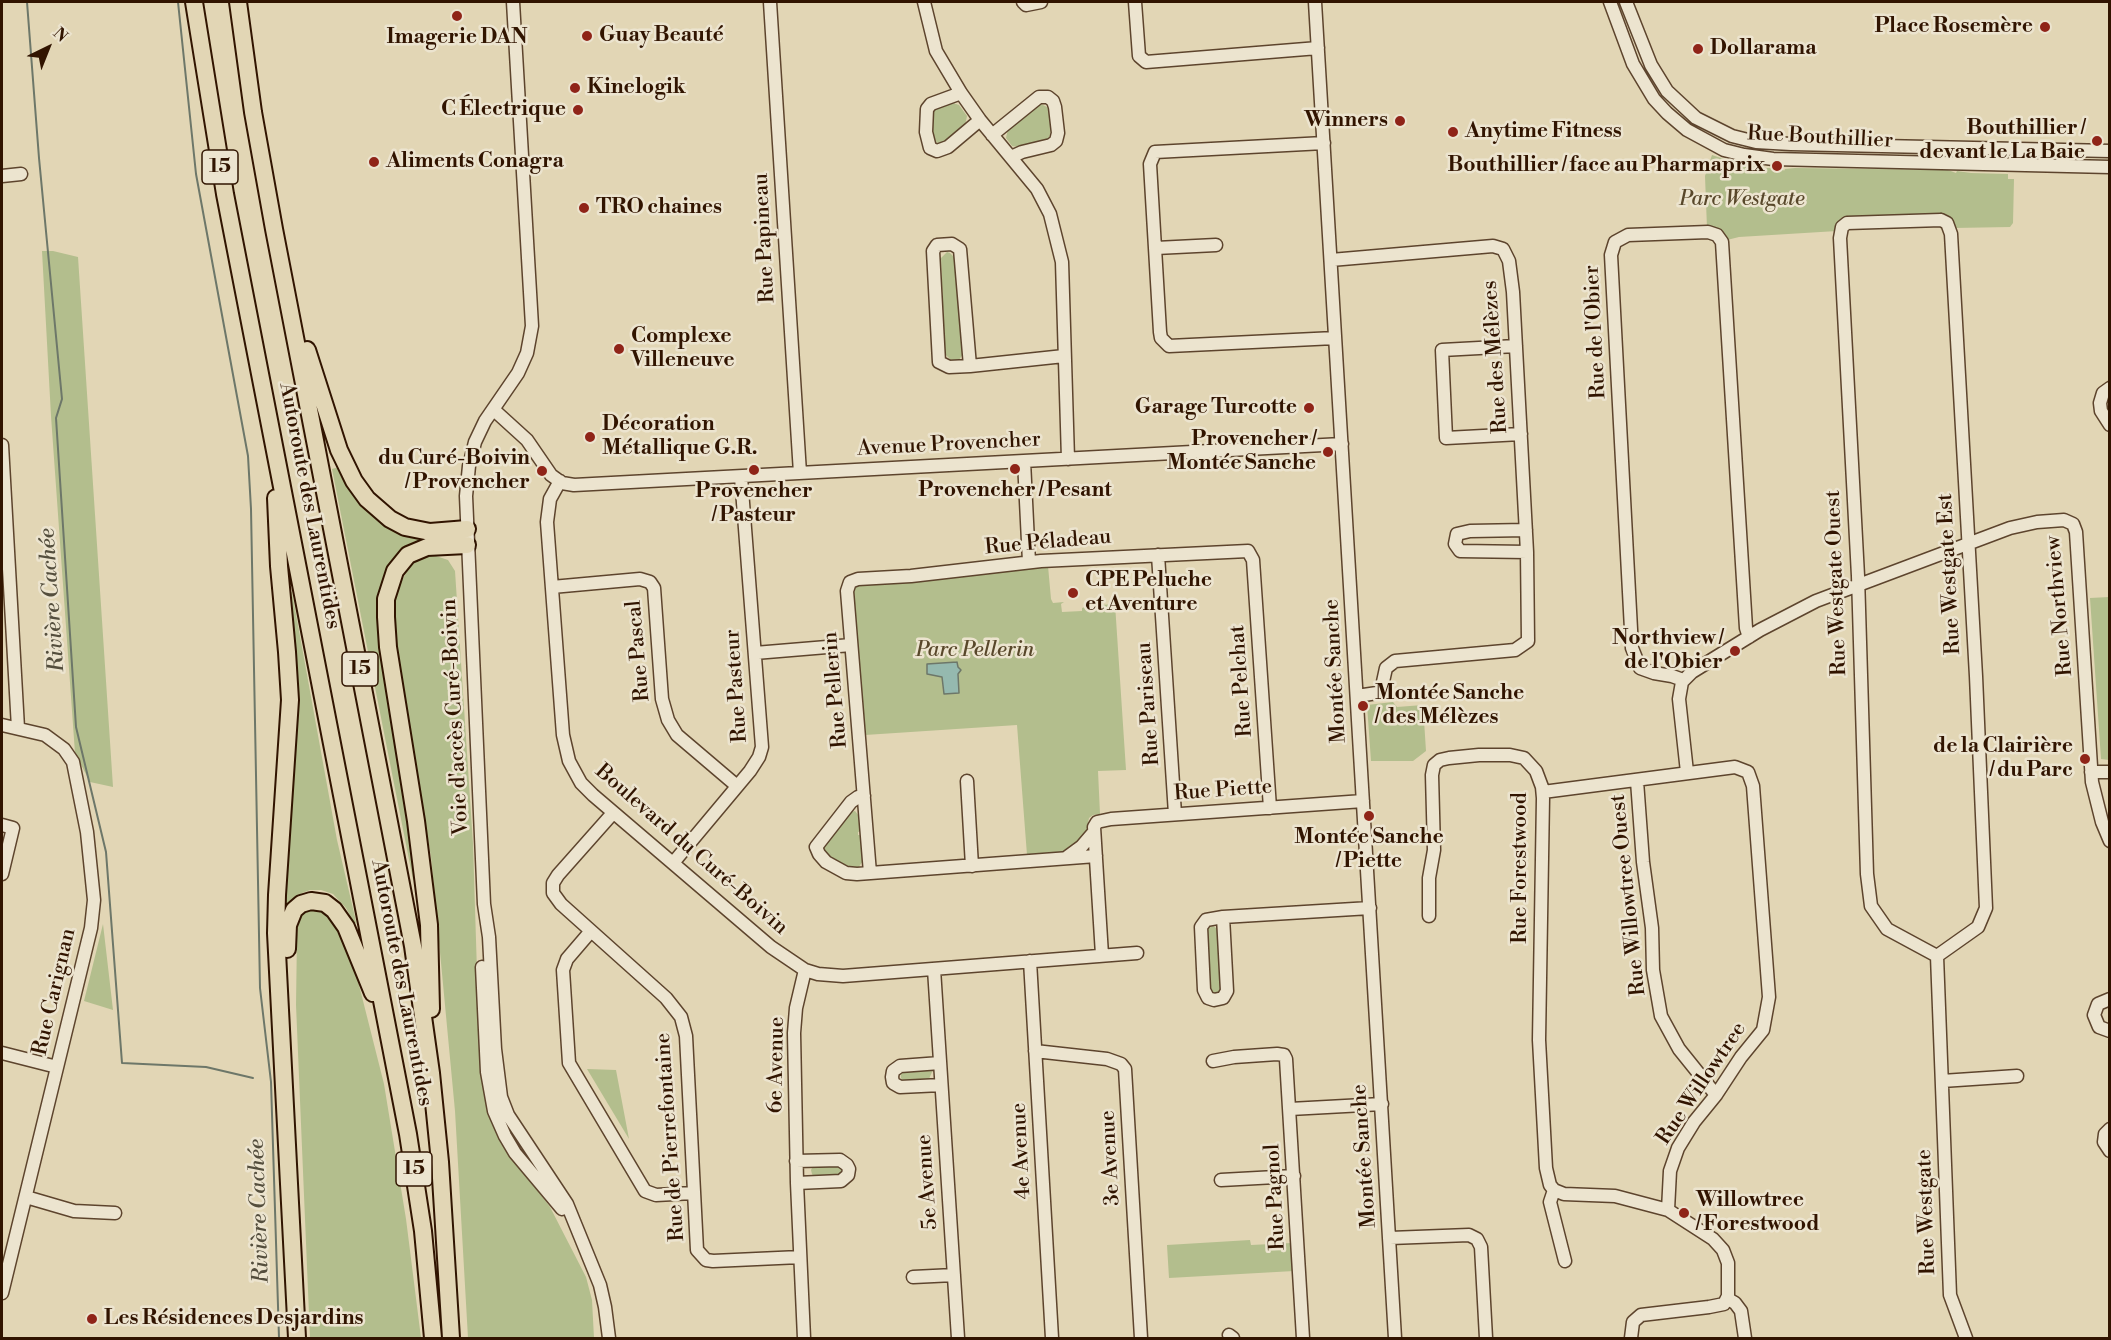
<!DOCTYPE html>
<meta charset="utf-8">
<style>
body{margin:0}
#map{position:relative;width:2111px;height:1340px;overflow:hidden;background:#e2d6b5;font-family:"Libre Bodoni",serif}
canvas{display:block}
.frame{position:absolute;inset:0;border:3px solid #311400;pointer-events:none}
.north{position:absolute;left:18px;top:18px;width:60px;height:60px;-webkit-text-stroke:4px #ece4cf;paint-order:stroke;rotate:43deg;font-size:16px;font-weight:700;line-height:24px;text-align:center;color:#311400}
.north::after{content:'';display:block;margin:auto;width:21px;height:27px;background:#311400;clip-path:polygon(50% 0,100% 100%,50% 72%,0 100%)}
</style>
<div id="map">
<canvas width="2111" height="1340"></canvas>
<div class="frame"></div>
<div class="north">N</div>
</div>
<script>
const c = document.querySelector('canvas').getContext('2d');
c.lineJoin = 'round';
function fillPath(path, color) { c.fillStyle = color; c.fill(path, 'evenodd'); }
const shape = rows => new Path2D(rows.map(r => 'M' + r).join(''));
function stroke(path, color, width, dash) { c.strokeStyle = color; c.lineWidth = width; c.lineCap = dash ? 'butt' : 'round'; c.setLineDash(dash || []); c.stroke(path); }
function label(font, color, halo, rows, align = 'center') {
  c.font = font + ' "Libre Bodoni",serif'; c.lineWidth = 5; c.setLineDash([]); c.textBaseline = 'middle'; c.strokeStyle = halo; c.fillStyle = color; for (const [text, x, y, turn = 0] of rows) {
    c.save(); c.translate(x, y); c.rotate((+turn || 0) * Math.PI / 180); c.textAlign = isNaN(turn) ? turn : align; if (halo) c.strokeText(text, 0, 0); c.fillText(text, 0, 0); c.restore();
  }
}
fillPath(shape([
 [953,103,959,105,967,116,966,121,965,125,944,142,938,143,933,139,931,114,934,109],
 [1041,104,1049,108,1052,126,1049,138,1043,142,1018,147,1012,146,1006,138,1008,129,1036,105],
 [1712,155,1736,163,1763,168,1782,168,1784,171,1785,169,1795,168,1948,170,1956,173,1957,171,1971,173,2008,174,2008,179,2014,179,2013,223,2010,227,1954,228,1952,220,1947,216,1844,219,1838,221,1837,231,1739,237,1727,240,1722,230,1707,228,1705,176],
 [42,251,53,251,78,257,113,787,90,782,75,753,51,416],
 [947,252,950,253,956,259,963,354,959,360,955,361,951,360,945,354,941,258],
 [339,467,382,522,393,530,409,537,427,537,426,541,408,546,397,555,389,566,384,580,419,879,413,880,332,469],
 [433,555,448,560,455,571,473,844,479,1036,489,1112,506,1148,550,1207,586,1277,592,1300,594,1338,468,1338,455,1111,431,857,396,649,394,614,397,589,411,564,423,557],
 [1048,566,1051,599,1053,603,1064,602,1061,604,1062,612,1082,611,1082,608,1088,606,1115,604,1126,770,1098,771,1100,814,1093,815,1089,818,1085,837,1066,852,1027,855,1017,725,865,735,853,591,855,587,859,585],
 [292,592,337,840,355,917,356,923,354,923,346,908,333,894,321,890,310,890,302,893,288,905,284,912,296,683,295,650,290,606,289,593],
 [2109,597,2110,597,2109,760,2101,759,2090,598],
 [1393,702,1397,707,1423,705,1426,751,1413,761,1371,761,1367,705],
 [855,811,859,816,861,831,858,832,858,835,861,835,863,861,858,868,850,868,834,859,826,853,823,847,851,812],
 [312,908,325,912,335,922,348,950,358,981,384,1084,406,1219,421,1338,310,1338,296,1005,297,935,299,918,306,911],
 [103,924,113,1010,84,1001],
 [1213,926,1216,928,1218,932,1221,988,1220,992,1215,994,1210,990,1206,929],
 [930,1068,932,1072,929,1079,903,1081,901,1078,900,1069],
 [587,1069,616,1070,629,1139],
 [834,1164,842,1169,839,1175,814,1177,812,1174,811,1170,813,1166],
 [1250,1240,1251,1245,1292,1243,1294,1271,1169,1278,1167,1245]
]), '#b3be8d');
const water = shape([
 [957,662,958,667,961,670,958,674,959,693,944,694,942,677,927,674,927,664,957,662]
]);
fillPath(water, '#95b9af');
stroke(water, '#6d7769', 1.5);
stroke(shape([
 [27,2,39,158,62,399,56,418,76,727,106,852,122,1063,206,1067,253,1078],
 [178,2,196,174,248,456,251,509,260,988,271,1082,279,1338]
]), '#6d7769', 2);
const minor = shape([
 [513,2,532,326,527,353,518,373,485,421,475,442,469,466,466,496,484,904,489,937,495,1049,501,1097,508,1115,567,1204,600,1285,605,1307,609,1338],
 [770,2,800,473],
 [924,2,936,51,961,93,980,120,1037,189,1050,214,1062,262,1068,459],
 [1023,2,1026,5,1041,2],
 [1135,2,1139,56,1146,62,1318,48],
 [1315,2,1395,1338],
 [1610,2,1633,64,1654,99,1667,113,1687,130,1724,150,1744,155,1773,159,2110,167],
 [1626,2,1651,65,1667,91,1696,118,1732,136,1756,142,1791,144,2110,151],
 [961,93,931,104,927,109,926,132,930,148,937,151,948,147,980,120],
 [992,135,1039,97,1048,97,1053,101,1055,107,1058,133,1056,141,1051,145,1022,152,1011,157],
 [1324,143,1155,152,1150,164,1160,332,1161,338,1169,346,1335,338],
 [2,176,21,174],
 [1941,220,1947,223,1951,234,1976,676,1986,908,1978,927,1937,956,1887,929,1871,906,1867,874,1858,576,1840,238,1842,227,1847,223,1941,220],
 [1156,248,1216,245],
 [1331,260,1493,246,1503,249,1509,261,1513,292,1527,552,1528,641,1515,650,1395,661,1386,668,1381,691,1377,693,1357,696],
 [1516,346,1442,350,1446,438,1521,434],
 [970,366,960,249,952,244,937,245,933,251,939,362,949,367,970,366,1064,356],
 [2110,388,2103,393,2100,403,2101,411,2110,425],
 [494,410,527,440,551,475,562,483,574,485,1342,444],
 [2,445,18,728],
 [1024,461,1029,562],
 [560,481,550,499,547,522,563,735,569,761,581,783,593,795,771,947,805,970,818,974,843,976,1137,953],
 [1526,530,1470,531,1457,534,1455,544,1460,551,1527,552],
 [1158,555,1175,814],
 [552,587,640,579,650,582,654,588,662,699,668,720,677,735,737,786],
 [755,653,851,645],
 [1683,680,1672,676,1654,673,1640,668,1632,648,1611,255,1615,242,1628,235,1708,232,1717,235,1722,242,1746,628,1749,637],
 [2,725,45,735,64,749,73,762,87,832,94,900,91,928,2,1293],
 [1687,772,1679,699,1682,682,1692,672,1760,630,1816,601,2010,528,2037,522,2064,520,2073,524,2076,532,2092,782,2102,822,2110,841],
 [2091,772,2110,772],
 [967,781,972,866],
 [1637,781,1643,862,1652,928,1653,970,1661,1016,1679,1049,1716,1095],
 [1543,792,1735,767,1748,772,1753,786,1769,997,1763,1030,1741,1057,1716,1095,1694,1122,1678,1148,1670,1171,1668,1210],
 [864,796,858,797,851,802,816,847,819,854,826,862,846,873,857,874,1096,856],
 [613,813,558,875,553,883,553,893,561,904,666,998,681,1017,686,1036,697,1250,706,1260,713,1261,800,1257],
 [2,825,13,828,2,874],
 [1067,857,1082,846,1094,832],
 [673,863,750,771,759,757,762,747,741,477],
 [870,873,847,591,850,582,858,579,911,576,1041,561,1248,551,1253,560,1270,808],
 [1429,916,1429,878,1434,850,1432,775,1434,765,1440,760,1449,758,1479,755,1510,755,1524,758,1536,771,1542,787,1543,798,1539,1040,1546,1168,1550,1185,1554,1190,1564,1194,1615,1196,1668,1210,1713,1239,1723,1250,1728,1263,1728,1296,1724,1304,1709,1307,1641,1315,1633,1322,1631,1338],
 [1223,917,1227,991,1223,998,1214,1000,1208,998,1204,990,1201,927,1206,920,1223,917,1370,908],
 [591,931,567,959,563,970,569,1063,645,1191,656,1195,693,1193],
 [1102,955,1094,827,1097,822,1111,819,1363,801],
 [1937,956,1950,1295,1966,1338],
 [1030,961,1052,1338],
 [482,967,487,1072,494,1111,505,1136,515,1153,562,1209],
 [934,969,958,1338],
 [2110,999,2098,1004,2094,1015,2099,1027,2110,1031],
 [1035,1051,1107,1059,1121,1064,1125,1069,1141,1338],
 [2,1053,57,1067],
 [1213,1061,1234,1057,1277,1054,1284,1055,1286,1059,1303,1338],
 [940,1063,900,1066,893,1071,892,1077,893,1083,900,1087,941,1085],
 [1942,1081,2017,1076],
 [1290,1109,1382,1104],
 [2110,1129,2105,1134,2104,1142,2110,1151],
 [796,1161,840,1160,847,1165,849,1169,848,1175,841,1181,797,1183],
 [1221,1180,1294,1176],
 [1554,1190,1550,1202,1565,1261],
 [26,1197,74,1211,115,1213],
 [1390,1238,1469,1235,1477,1239,1481,1247,1486,1338],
 [913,1277,954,1275],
 [1728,1299,1735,1303,1741,1311,1745,1338],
 [1229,1335,1233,1338],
 [804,1338,797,1183,794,1033,796,1008,805,970]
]);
const highway = shape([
 [194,2,225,194,408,1134,423,1231,433,1338],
 [238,2,253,112,274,229,413,946,431,1073,440,1162,451,1338],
 [307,350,339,450,354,481,367,499,390,519,405,527,430,532,467,529],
 [276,498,279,566,287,652,290,700,277,895,276,933,297,1338],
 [287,949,288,925,294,910,301,904,311,901,325,903,334,910,346,927,373,993],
 [431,1009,429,925,416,821,388,647,386,617,386,599,395,571,408,555,427,547,467,545]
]);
stroke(minor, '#5d442d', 15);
stroke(highway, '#311400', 20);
stroke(minor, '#ece4cf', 12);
stroke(highway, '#e2d6b5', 16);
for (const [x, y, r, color] of [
 [457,16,6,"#8f2418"],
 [2045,27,6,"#8f2418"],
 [587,36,6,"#8f2418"],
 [1698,49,6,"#8f2418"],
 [575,88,6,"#8f2418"],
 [578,110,6,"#8f2418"],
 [1400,121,6,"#8f2418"],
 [1453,132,6,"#8f2418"],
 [2097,141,6,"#8f2418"],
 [374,162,6,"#8f2418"],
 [1777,166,6,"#8f2418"],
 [584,208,6,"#8f2418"],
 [619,349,6,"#8f2418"],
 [1309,408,6,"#8f2418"],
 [590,437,6,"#8f2418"],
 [1328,452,6,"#8f2418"],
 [1015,469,6,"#8f2418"],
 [754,470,6,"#8f2418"],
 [542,471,6,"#8f2418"],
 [1073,593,6,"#8f2418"],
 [1735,651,6,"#8f2418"],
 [1363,706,6,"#8f2418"],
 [2085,759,6,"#8f2418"],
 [1369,816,6,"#8f2418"],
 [1684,1213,6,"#8f2418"],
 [92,1319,6,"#8f2418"]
]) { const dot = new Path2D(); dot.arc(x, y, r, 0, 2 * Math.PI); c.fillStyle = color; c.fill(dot); stroke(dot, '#ece4cf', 2); }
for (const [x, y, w] of [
 [220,167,36],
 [360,669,36],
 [414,1169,36]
]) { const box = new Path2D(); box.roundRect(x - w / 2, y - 17, w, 34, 4.5); c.fillStyle = '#ece4cf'; c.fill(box); stroke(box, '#311400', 1.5); }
label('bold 20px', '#311400', null, [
 ["15",220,167],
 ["15",360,669],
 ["15",414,1169]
]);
label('bold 21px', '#311400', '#ece4cf', [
 ["Place Rosemère",2033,27,"right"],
 ["Guay Beauté",599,36],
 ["Imagerie DAN",457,38,"center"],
 ["Dollarama",1710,49],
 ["Kinelogik",587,88],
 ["C Électrique",566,110,"right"],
 ["Winners",1388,121,"right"],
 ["Bouthillier /",2085,129,"right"],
 ["devant le La Baie",2085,153,"right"],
 ["Anytime Fitness",1465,132],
 ["Aliments Conagra",386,162],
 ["Bouthillier / face au Pharmaprix",1765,166,"right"],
 ["TRO chaines",596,208],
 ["Complexe",631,337],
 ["Villeneuve",631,361],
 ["Garage Turcotte",1297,408,"right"],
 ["Décoration",602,425],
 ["Métallique G.R.",602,449],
 ["Provencher /",1316,440,"right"],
 ["Montée Sanche",1316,464,"right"],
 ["du Curé-Boivin",530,459,"right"],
 ["/ Provencher",530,483,"right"],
 ["Provencher / Pesant",1015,491,"center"],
 ["Provencher",754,492,"center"],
 ["/ Pasteur",754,516,"center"],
 ["CPE Peluche",1085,581],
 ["et Aventure",1085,605],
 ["Northview /",1723,639,"right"],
 ["de l'Obier",1723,663,"right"],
 ["Montée Sanche",1375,694],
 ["/ des Mélèzes",1375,718],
 ["de la Clairière",2073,747,"right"],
 ["/ du Parc",2073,771,"right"],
 ["Montée Sanche",1369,838,"center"],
 ["/ Piette",1369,862,"center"],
 ["Willowtree",1696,1201],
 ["/ Forestwood",1696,1225],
 ["Les Résidences Desjardins",104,1319]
], 'left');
label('21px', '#311400', '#ece4cf', [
 ["Rue Bouthillier",1820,138,3],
 ["Rue Papineau",765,238,-93],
 ["Rue de l'Obier",1596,332,-93],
 ["Rue des Mélèzes",1496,357,-94],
 ["Avenue Provencher",949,445,-3],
 ["Autoroute des Laurentides",309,506,79],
 ["Rue Péladeau",1048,543,-5],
 ["Rue Westgate Est",1950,574,-93],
 ["Rue Westgate Ouest",1837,583,-92],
 ["Rue Northview",2060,606,-95],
 ["Rue Pascal",639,651,-95],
 ["Montée Sanche",1336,671,-93],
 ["Rue Pelchat",1242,681,-94],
 ["Rue Pasteur",737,686,-94],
 ["Rue Pellerin",836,690,-95],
 ["Rue Pariseau",1149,704,-94],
 ["Voie d'accès Curé-Boivin",456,717,-93],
 ["Rue Piette",1223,791,-4],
 ["Boulevard du Curé-Boivin",691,850,41],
 ["Rue Forestwood",1521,868,-90],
 ["Rue Willowtree Ouest",1629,895,-96],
 ["Autoroute des Laurentides",401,983,79],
 ["Rue Carignan",55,992,-77],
 ["6e Avenue",777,1065,-89],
 ["Rue Willowtree",1702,1084,-56],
 ["Rue de Pierrefontaine",671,1137,-94],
 ["4e Avenue",1022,1151,-93],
 ["Montée Sanche",1365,1156,-94],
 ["3e Avenue",1111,1158,-93],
 ["5e Avenue",928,1182,-94],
 ["Rue Pagnol",1276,1197,-93],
 ["Rue Westgate",1927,1212,-92]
]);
label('italic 21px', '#58472a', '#ece4cf', [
 ["Parc Westgate",1742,200],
 ["Parc Pellerin",975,651]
]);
label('italic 22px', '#544e3d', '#ece4cf', [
 ["Rivière Cachée",53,600,-94],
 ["Rivière Cachée",260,1211,-92]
]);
</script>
